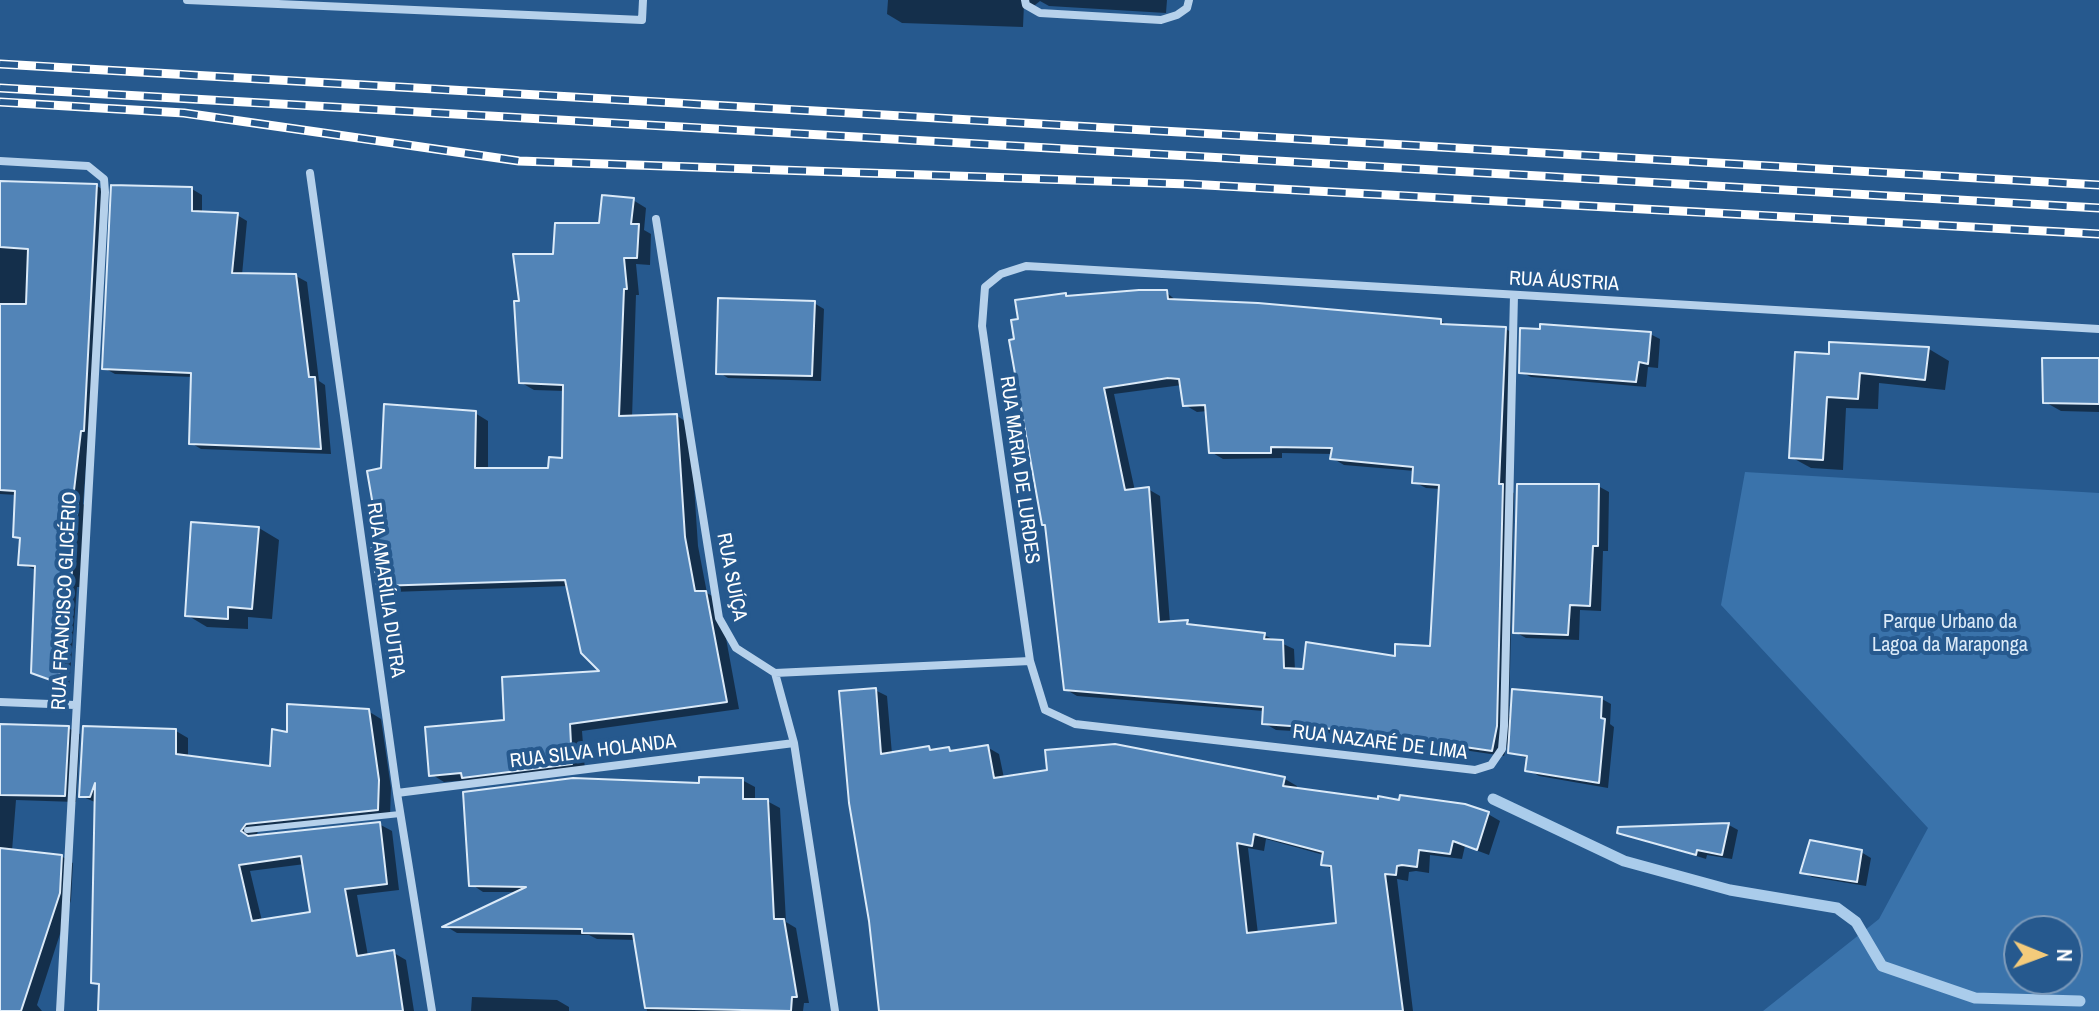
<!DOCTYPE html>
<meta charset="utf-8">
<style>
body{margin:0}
#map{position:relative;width:2099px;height:1011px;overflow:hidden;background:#26598e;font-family:"Archivo Narrow",sans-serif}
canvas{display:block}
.north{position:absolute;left:2003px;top:915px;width:80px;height:80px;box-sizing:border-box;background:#26598e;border:2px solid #7d9bbb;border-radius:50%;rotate:91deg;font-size:22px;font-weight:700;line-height:32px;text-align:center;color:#fff}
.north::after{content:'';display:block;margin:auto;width:28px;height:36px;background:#f4cb7b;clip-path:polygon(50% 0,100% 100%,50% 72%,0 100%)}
</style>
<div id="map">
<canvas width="2099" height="1011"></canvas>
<div class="north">N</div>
</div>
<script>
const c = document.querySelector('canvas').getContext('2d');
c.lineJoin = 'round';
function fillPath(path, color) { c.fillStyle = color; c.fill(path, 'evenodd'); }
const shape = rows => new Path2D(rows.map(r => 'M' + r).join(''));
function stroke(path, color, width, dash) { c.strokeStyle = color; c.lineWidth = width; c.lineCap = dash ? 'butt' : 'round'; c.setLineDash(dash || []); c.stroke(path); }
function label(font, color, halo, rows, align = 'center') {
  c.font = font + ' "Archivo Narrow",sans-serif'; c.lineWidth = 8; c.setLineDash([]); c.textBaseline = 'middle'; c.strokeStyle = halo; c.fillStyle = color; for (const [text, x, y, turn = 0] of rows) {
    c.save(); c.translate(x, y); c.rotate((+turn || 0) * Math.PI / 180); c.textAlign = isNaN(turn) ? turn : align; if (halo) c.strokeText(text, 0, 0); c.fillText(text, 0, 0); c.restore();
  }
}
fillPath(shape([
 [1745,472,2099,493,2099,1011,1763,1011,1879,919,1928,828,1721,605],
 [2067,931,2067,979,2019,979,2019,931]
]), '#3a73ab');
fillPath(shape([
 [888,0,1167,0,1166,13,1049,6,1040,1,1035,5,1024,4,1023,27,902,23,887,14],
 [0,183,97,186,107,192,83,504,87,507,82,587,77,587,69,687,33,672,37,570,20,564,22,540,15,536,17,495,0,494],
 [192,189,202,195,202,214,237,215,247,221,242,275,296,276,307,282,319,381,325,385,331,454,201,449,191,443,193,377,115,374,104,368],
 [633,200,646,208,644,230,651,234,650,265,636,264,639,295,636,295,632,418,677,416,690,424,698,546,707,593,719,600,739,709,582,731,585,771,444,782,431,774,506,722,603,673,569,586,392,592,378,584,383,470,475,413,488,421,488,470,550,470,564,460,565,391,534,390,520,382,521,303,555,256],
 [1166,292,1178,302,1441,321,1451,327,1506,329,1517,336,1510,491,1514,493,1509,716,1602,699,1611,704,1610,724,1614,727,1608,788,1539,776,1529,770,1529,759,1510,752,1511,733,1504,756,1362,735,1276,730,1264,723,1264,711,1077,696,1065,689,1065,295,1070,298],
 [1182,385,1185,405,1197,412,1208,411,1211,452,1223,459,1282,458,1282,453,1333,454,1332,458,1344,465,1415,471,1414,482,1426,488,1441,489,1432,648,1397,658,1295,670,1294,649,1264,635,1196,627,1187,622,1170,623,1160,496,1148,489,1135,491,1114,394],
 [814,303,824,309,821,381,728,378,718,372],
 [1650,334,1660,339,1658,368,1648,367,1646,387,1531,377,1521,372],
 [1929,349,1949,361,1945,390,1879,383,1878,409,1846,408,1843,470,1811,468,1791,457,1830,356],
 [2099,361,2099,412,2061,411,2045,402],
 [1598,486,1609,492,1608,551,1603,551,1601,611,1580,610,1579,640,1526,638,1515,632],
 [259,528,279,540,272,619,248,617,248,629,207,627,187,615],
 [875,690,887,696,892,754,929,748,954,752,987,747,999,754,1004,778,1049,772,1115,746,1285,779,1297,786,1296,790,1488,814,1500,821,1489,855,1465,846,1462,859,1430,855,1429,873,1416,871,1409,872,1408,881,1397,879,1413,1011,880,1011],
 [1266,839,1324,855,1323,864,1333,870,1338,925,1258,934,1248,848,1264,851],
 [368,711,381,719,391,788,390,816,259,830,255,837,379,824,392,831,399,890,357,895,368,956,394,953,406,960,414,1011,100,1011,101,986,94,982,97,803,81,796,85,728,176,731,188,738,188,757,272,768,289,735],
 [305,864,312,914,262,921,250,871],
 [0,726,68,728,80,734,76,802,16,800,12,851,61,856,73,863,71,900,37,1005,42,1011,0,1011],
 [742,780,755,787,755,801,767,801,780,808,786,922,796,928,809,1003,804,1003,803,1011,647,1011,636,940,597,939,589,935,457,933,447,927,519,892,483,892,471,884,701,785],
 [1729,825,1738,830,1732,859,1707,855,1706,859,1619,832,1620,829],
 [1861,852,1871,858,1866,886,1812,877,1802,872],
 [472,997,557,1000,569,1007,569,1011,471,1011]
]), '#0007');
stroke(shape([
 [1493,799,1624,861,1730,890,1837,908,1856,922,1882,966,1975,998,2080,1001]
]), '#aacceb', 11);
const building = shape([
 [0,181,97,184,84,431,81,431,73,499,78,499,71,582,66,582,59,683,31,673,35,566,18,565,20,538,13,537,15,491,0,490,0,304,26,304,28,249,0,247,0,181],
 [111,185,192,187,192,211,238,213,232,273,296,274,309,377,315,377,321,449,189,444,191,373,102,369,111,185],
 [602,195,634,198,631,224,639,224,637,258,624,258,627,289,624,289,619,416,677,414,685,537,695,591,706,591,727,702,570,724,572,764,462,778,461,773,429,776,425,727,504,720,502,677,599,671,581,653,565,580,377,586,370,535,378,534,367,471,381,468,384,404,476,411,475,468,548,468,549,457,562,458,563,385,519,383,514,301,519,301,513,254,553,254,555,223,599,223,602,195],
 [1139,290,1167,290,1168,299,1258,303,1441,319,1441,324,1506,327,1499,484,1503,484,1497,726,1492,751,1348,730,1262,724,1263,707,1064,690,1045,525,1042,525,1009,340,1014,339,1011,320,1018,319,1015,300,1066,293,1066,296,1139,290],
 [1168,378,1179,379,1183,406,1205,405,1209,453,1271,453,1271,447,1332,448,1330,459,1413,467,1412,483,1439,485,1430,646,1395,644,1395,656,1306,642,1303,669,1284,668,1283,640,1264,639,1265,633,1187,624,1188,620,1159,622,1149,487,1125,490,1104,388,1168,378],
 [718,298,815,301,812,376,716,374,718,298],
 [1540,324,1651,332,1648,364,1639,362,1636,382,1519,373,1520,328,1540,329,1540,324],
 [1829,342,1929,347,1925,380,1860,373,1858,399,1827,397,1823,460,1789,458,1795,352,1829,354,1829,342],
 [2042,358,2099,358,2099,404,2043,403,2042,358],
 [1517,484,1599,484,1598,546,1593,546,1590,606,1570,605,1568,635,1513,633,1517,484],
 [191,522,259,527,252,609,228,607,228,619,185,616,191,522],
 [876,688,881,754,929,746,930,750,949,747,950,751,988,745,994,778,1047,770,1045,750,1115,744,1285,777,1283,786,1378,799,1378,796,1399,800,1400,795,1465,804,1489,812,1477,850,1453,841,1450,854,1419,850,1417,867,1402,865,1397,866,1396,875,1385,874,1403,1011,879,1011,869,921,849,803,839,691,876,688],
 [1254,834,1323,852,1321,865,1331,866,1336,923,1247,933,1237,843,1252,846,1254,834],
 [1512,689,1602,697,1601,718,1605,719,1599,783,1525,771,1527,756,1508,753,1512,689],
 [287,704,369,709,379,780,378,810,246,824,241,831,248,836,380,822,387,884,345,889,357,956,394,950,403,1011,98,1011,99,984,91,983,95,783,90,797,79,797,83,726,176,729,176,754,270,766,272,729,287,732,287,704],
 [301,856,310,912,252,921,239,865,301,856],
 [0,724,69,726,65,796,0,795,0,724],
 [699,777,743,778,743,799,768,799,774,919,784,919,797,997,792,997,791,1011,645,1008,633,934,582,933,582,929,442,927,526,887,469,886,463,792,573,778,699,783,699,777],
 [1729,823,1722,855,1697,850,1696,855,1617,833,1618,827,1729,823],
 [1810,840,1862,850,1857,882,1800,873,1810,840],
 [0,848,62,855,60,893,21,1011,0,1011,0,848]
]);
fillPath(building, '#5284b7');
stroke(building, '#dbeaf8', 2);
stroke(shape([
 [247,830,400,814]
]), '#b6d1eb', 6);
stroke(shape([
 [187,0,642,20,643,0],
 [1025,0,1026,5,1040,13,1161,20,1177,15,1187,8,1189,0],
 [0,161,88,166,104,179,105,192,60,1011],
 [310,173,397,793,432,1011],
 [656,219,719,618,736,648,775,673,794,743,835,1011],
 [1514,295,1504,726,1502,749,1491,765,1475,770,1075,724,1045,710,1030,661,982,326,985,287,1001,274,1026,266,2099,329],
 [775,673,1030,661],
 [0,702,75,705],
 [397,793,794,743]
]), '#b6d1eb', 8);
const rail = shape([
 [0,64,2099,185],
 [0,88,2099,208],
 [0,102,184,113,519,161,1188,184,2099,234]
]);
stroke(rail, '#fff', 9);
stroke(rail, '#26598e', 6, [18]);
label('20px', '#fff', '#26598e', [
 ["RUA ÁUSTRIA",1564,282,3],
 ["RUA MARIA DE LURDES",1019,470,82],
 ["RUA SUÍÇA",731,577,79],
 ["RUA AMARÍLIA DUTRA",385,590,82],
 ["RUA FRANCISCO GLICÉRIO",65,601,-87],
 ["RUA NAZARÉ DE LIMA",1380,743,7],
 ["RUA SILVA HOLANDA",593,752,-7]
]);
label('20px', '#dbeaf8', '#26598e', [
 ["Parque Urbano da",1950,623],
 ["Lagoa da Maraponga",1950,646]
]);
</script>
